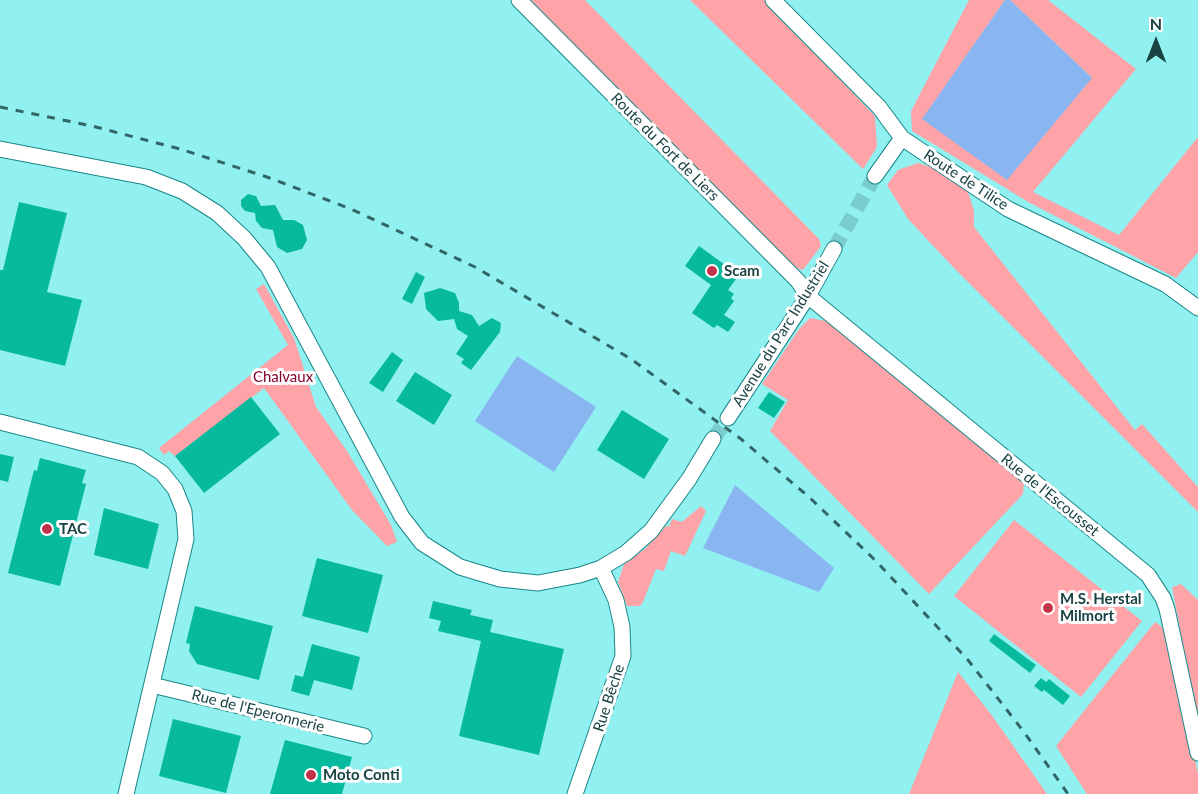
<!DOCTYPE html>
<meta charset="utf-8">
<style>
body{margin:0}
#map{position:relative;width:1198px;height:794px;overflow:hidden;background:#91f0f0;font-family:Lato,sans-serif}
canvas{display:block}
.north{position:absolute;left:1126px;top:12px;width:60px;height:60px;-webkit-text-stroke:4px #fefefe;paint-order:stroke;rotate:0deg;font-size:16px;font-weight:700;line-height:24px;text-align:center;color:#194242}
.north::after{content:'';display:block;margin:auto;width:21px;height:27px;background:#194242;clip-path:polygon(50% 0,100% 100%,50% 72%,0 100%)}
</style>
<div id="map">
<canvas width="1198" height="794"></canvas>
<div class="north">N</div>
</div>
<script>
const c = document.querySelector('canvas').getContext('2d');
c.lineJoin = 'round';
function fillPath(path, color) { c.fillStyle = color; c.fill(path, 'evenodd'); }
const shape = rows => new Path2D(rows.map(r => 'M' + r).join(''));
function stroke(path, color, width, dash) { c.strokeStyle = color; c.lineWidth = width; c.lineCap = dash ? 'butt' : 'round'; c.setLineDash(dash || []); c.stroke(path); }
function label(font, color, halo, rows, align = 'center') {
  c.font = font + ' Lato,sans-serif'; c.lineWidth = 6; c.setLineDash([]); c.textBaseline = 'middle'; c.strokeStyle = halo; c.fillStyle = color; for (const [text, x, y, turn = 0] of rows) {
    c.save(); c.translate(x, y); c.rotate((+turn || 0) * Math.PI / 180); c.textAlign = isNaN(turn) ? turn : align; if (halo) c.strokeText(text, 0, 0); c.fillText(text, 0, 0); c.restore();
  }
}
fillPath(shape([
 [530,0,585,0,819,239,821,246,803,270,792,267],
 [690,0,764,0,875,116,877,147,863,169],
 [969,0,1005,0,923,119,1092,78,1010,0,1048,0,1136,69,1033,192,1119,235,1198,137,1198,252,1176,278,1030,203,912,131,911,111],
 [918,163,941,170,966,186,974,211,974,227,1135,430,1142,424,1198,487,1198,512,954,268,908,219,887,185,898,170],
 [264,284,294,338,316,407,347,451,391,525,397,542,387,546,352,510,264,388,175,456,169,451,164,455,159,448,288,345,256,289],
 [810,318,831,322,1024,482,1023,494,929,594,770,431,788,400,762,384,799,329],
 [701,506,706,511,685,556,671,551,664,571,656,569,643,602,640,606,627,606,618,582,624,564,645,549,666,526,669,527,672,519,682,522],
 [1014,520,1142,621,1081,697,954,596],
 [1181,584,1198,600,1198,723,1172,587],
 [1155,622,1166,630,1198,773,1198,794,1087,794,1056,746],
 [958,672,993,717,1047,794,909,794]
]), '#fea4a9');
fillPath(shape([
 [1005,0,1010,0,1092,78,1007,180,922,119],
 [517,356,596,407,554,472,475,421],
 [735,485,834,568,819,592,703,548]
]), '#89b5f1');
fillPath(shape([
 [248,194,256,196,261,206,275,205,283,220,294,220,303,225,307,240,302,249,287,253,277,247,273,230,262,228,256,221,255,213,245,211,241,206,241,200],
 [19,202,67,213,47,292,82,300,65,366,0,350,0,270,3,270],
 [699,246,739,275,728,290,734,294,731,298,734,301,724,315,735,322,728,332,717,325,714,328,692,313,711,285,685,266],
 [416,272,425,277,412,304,402,299],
 [440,288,455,293,459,303,459,311,472,315,479,326,492,318,501,323,500,332,471,370,461,363,464,359,456,354,468,336,457,329,454,319,438,321,426,309,424,293],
 [392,352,403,360,383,392,369,383],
 [415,372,452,395,434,425,396,401],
 [769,392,785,402,774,418,758,408],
 [251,397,280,434,204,493,175,456],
 [622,410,669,439,644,479,597,450],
 [0,454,14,457,8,482,0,480],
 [40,458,86,470,82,483,86,484,60,586,8,573,34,470,37,471],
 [104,508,159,524,148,569,94,555],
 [317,558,383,575,368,633,302,616],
 [433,601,472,610,470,615,493,620,490,632,564,649,539,755,459,736,481,641,438,631,441,621,429,618],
 [195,606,273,626,259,680,197,664,189,651,190,644,186,643],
 [994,634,1036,665,1030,673,989,641],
 [312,644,360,657,352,690,314,680,309,696,291,691,295,675,303,677],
 [1041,678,1046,682,1049,679,1070,696,1063,705,1044,690,1042,692,1034,686],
 [173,719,241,736,226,793,159,776],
 [285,740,352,757,342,794,270,794]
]), '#08ba9d');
stroke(shape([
 [834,249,875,176],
 [713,439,728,418]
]), '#79cdcd', 15, [15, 8]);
const minor = shape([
 [519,0,798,281,808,296,1148,575,1163,598,1167,609,1198,753],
 [773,0,879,107,902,138,1008,209,1165,284,1198,308],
 [0,149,146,177,182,191,217,213,244,238,268,267,402,517,422,543,460,567,500,579,538,583,580,575,601,568,626,553,651,531,689,479,713,439],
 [875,176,902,138],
 [728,418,808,296,834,249],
 [0,422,138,457,162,473,175,489,184,511,186,539,126,794],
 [152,685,364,736],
 [575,794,623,656,622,627,616,600,601,568]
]);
stroke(minor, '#1a8687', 17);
stroke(minor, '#fff', 15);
stroke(shape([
 [0,107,92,126,180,149,267,177,351,209,475,267,631,359,741,439,810,498,876,561,968,660,1024,732,1068,794]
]), '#326666', 3, [8, 8]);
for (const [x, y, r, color] of [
 [712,271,6,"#c2324b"],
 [47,529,6,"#c2324b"],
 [1048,608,6,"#c2324b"],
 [311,775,6,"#c2324b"]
]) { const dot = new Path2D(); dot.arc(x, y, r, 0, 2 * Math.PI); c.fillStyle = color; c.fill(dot); stroke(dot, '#fefefe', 2); }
label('15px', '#194242', '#fefefe', [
 ["Route du Fort de Liers",665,147,45],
 ["Route de Tilice",966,180,33],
 ["Avenue du Parc Industriel",781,334,-58],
 ["Rue de l'Escousset",1050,495,39],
 ["Rue Bêche",609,698,-72],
 ["Rue de l'Eperonnerie",258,711,14]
]);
label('bold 15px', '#194242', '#fefefe', [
 ["Scam",724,271],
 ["TAC",59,529],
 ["M.S. Herstal",1060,599],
 ["Milmort",1060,616],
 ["Moto Conti",323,775]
], 'left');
label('15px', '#850328', '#fefefe', [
 ["Chalvaux",283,377]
]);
</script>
